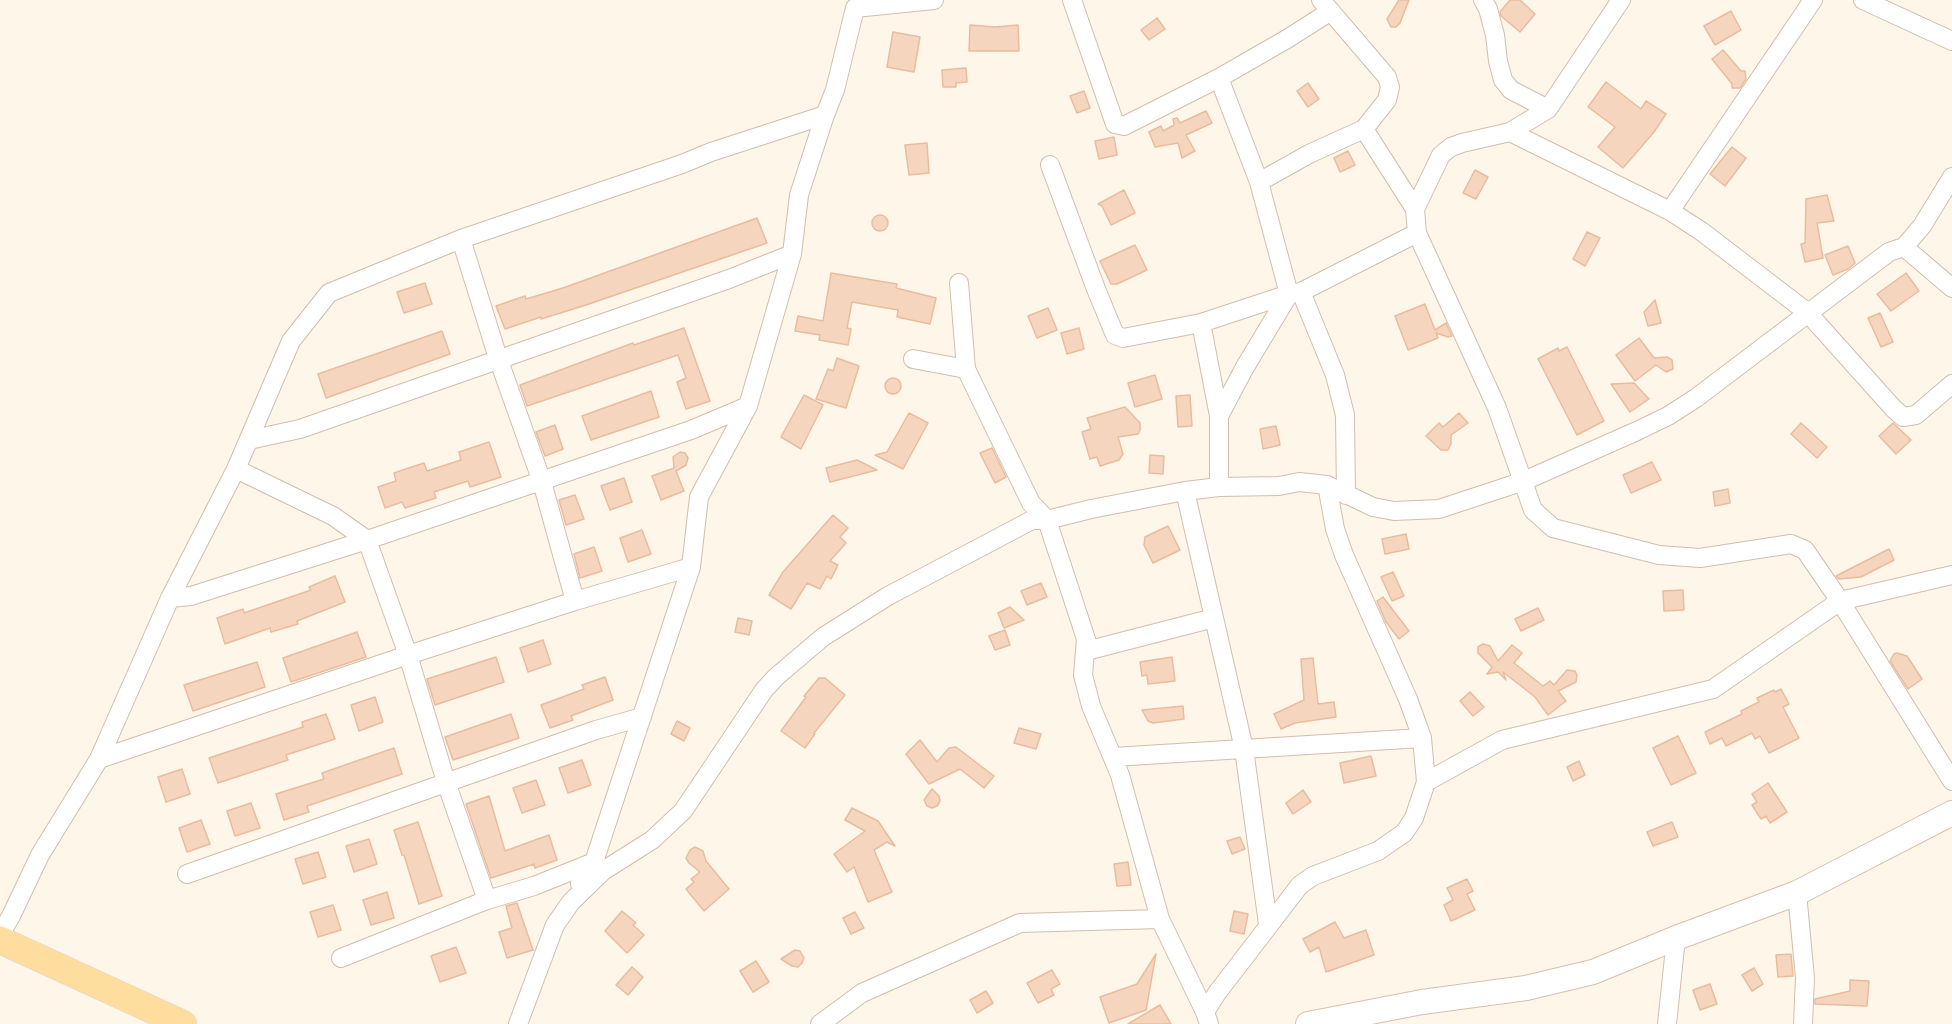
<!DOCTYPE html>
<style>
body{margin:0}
canvas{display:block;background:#fef6e9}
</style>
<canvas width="1952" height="1024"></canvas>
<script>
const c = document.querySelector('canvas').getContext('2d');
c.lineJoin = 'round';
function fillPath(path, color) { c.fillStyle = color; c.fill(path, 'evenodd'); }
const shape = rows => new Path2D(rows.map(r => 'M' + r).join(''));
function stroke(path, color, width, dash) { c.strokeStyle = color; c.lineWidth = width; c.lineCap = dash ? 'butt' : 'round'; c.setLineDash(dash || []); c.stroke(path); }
const building = shape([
 [1399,0,1409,0,1400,23,1396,27,1391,27,1387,19,1399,0],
 [1510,0,1520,0,1535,14,1520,32,1501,16,1500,12,1510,0],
 [1731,11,1741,30,1715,45,1704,26,1731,11],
 [1157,18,1165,29,1149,40,1141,30,1157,18],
 [970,25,995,27,1018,25,1019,51,969,51,970,25],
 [893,32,920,37,914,72,887,67,893,32],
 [1723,50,1741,71,1745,71,1746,79,1740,88,1732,88,1732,84,1712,59,1723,50],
 [966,68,967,82,956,83,956,87,943,87,942,70,966,68],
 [1606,82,1641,109,1646,101,1666,114,1654,132,1623,168,1598,147,1615,127,1588,107,1606,82],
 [1308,83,1319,99,1308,107,1297,91,1308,83],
 [1084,91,1090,108,1077,113,1070,96,1084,91],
 [1206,111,1212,123,1186,135,1195,151,1182,158,1178,143,1155,147,1149,132,1161,126,1163,131,1174,125,1173,119,1177,118,1180,123,1206,111],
 [1114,137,1117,155,1099,159,1095,141,1114,137],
 [927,143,929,173,909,175,905,145,927,143],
 [1732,147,1746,158,1725,186,1710,174,1732,147],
 [1348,151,1355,165,1340,172,1334,158,1348,151],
 [1475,170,1488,177,1476,199,1463,193,1475,170],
 [1124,190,1135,213,1111,225,1102,206,1098,204,1124,190],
 [1827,195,1834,221,1817,223,1823,258,1805,262,1801,244,1805,243,1806,199,1827,195],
 '872 223a8 8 0 1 1 16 0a8 8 0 1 1-16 0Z',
 [757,218,767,243,586,305,541,319,541,317,505,329,496,306,525,296,526,299,563,288,757,218],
 [1587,232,1600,238,1585,266,1573,259,1587,232],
 [1135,245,1147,270,1117,284,1111,284,1100,261,1135,245],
 [1848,246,1855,263,1848,269,1833,275,1825,255,1848,246],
 [831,273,897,284,896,288,936,298,930,324,897,317,898,310,852,302,847,328,851,329,848,345,819,340,820,335,795,331,798,316,823,321,831,273],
 [1906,273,1919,291,1891,311,1877,294,1906,273],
 [425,283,432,304,404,313,397,292,425,283],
 [1655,300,1661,323,1648,326,1644,312,1655,300],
 [1425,304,1435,330,1446,323,1452,336,1448,337,1436,333,1438,338,1408,350,1395,316,1425,304],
 [1048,308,1057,330,1037,338,1028,316,1048,308],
 [1880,313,1893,342,1881,347,1868,318,1880,313],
 [684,328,710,401,686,409,677,382,686,378,678,355,527,406,520,385,633,343,634,345,684,328],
 [1079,328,1084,349,1067,354,1061,333,1079,328],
 [442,331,450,354,326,398,318,374,442,331],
 [1639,338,1654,358,1667,357,1672,360,1673,369,1666,372,1656,365,1635,381,1616,355,1639,338],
 [1567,347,1604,421,1577,435,1538,359,1558,348,1559,351,1567,347],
 [837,358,859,366,846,408,816,399,828,369,833,371,837,358],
 [1155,375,1162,399,1135,407,1128,383,1155,375],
 '885 386a8 8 0 1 1 16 0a8 8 0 1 1-16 0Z',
 [1634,383,1649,399,1630,412,1611,384,1634,383],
 [651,391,659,417,591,440,582,416,651,391],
 [804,395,823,405,801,449,781,437,804,395],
 [1190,395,1192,426,1178,427,1176,396,1190,395],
 [1125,407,1140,423,1140,430,1138,434,1118,437,1123,454,1119,460,1100,466,1097,457,1090,459,1082,432,1091,429,1087,418,1125,407],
 [909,413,928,423,903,469,875,455,887,452,909,413],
 [1459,413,1468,423,1451,435,1451,444,1448,450,1441,450,1426,436,1439,423,1443,427,1459,413],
 [1801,423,1827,447,1817,458,1791,434,1801,423],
 [1893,423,1911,440,1896,454,1879,436,1893,423],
 [555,425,563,449,545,456,536,432,555,425],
 [1276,426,1280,445,1263,449,1260,429,1276,426],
 [489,442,501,477,470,487,468,481,434,492,436,498,405,508,402,502,385,508,378,487,396,481,394,473,424,463,427,471,461,460,459,452,489,442],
 [992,448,1006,477,995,483,980,453,992,448],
 [680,452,685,453,688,458,686,465,676,471,684,491,661,500,652,476,674,468,673,457,680,452],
 [1150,455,1164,456,1163,474,1149,473,1150,455],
 [857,460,877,470,830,482,826,468,857,460],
 [1652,462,1661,480,1631,493,1623,475,1652,462],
 [624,478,632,502,610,510,601,486,624,478],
 [1728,489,1730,503,1715,506,1713,492,1728,489],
 [575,495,584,519,566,525,559,500,575,495],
 [833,515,848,528,840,537,846,543,830,561,838,565,831,579,827,576,820,589,807,583,791,609,769,595,783,572,833,515],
 [1168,526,1180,550,1153,563,1144,545,1145,537,1168,526],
 [642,530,651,554,628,562,620,538,642,530],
 [1406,534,1409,549,1385,554,1382,539,1406,534],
 [594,547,602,571,580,578,574,554,594,547],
 [1889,549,1894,560,1861,577,1839,579,1836,576,1889,549],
 [1393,572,1404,596,1392,601,1381,577,1393,572],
 [335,576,345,602,297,621,298,624,271,632,270,628,225,644,217,618,243,609,244,613,311,590,309,587,335,576],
 [1041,583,1047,597,1027,605,1021,591,1041,583],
 [1683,590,1684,610,1664,611,1663,591,1683,590],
 [1383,597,1409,631,1399,639,1386,622,1377,601,1383,597],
 [1010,607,1024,620,1004,628,998,613,1010,607],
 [1538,608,1544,620,1521,631,1515,619,1538,608],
 [738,618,752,621,749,635,735,632,738,618],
 [1005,630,1010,645,995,650,989,636,1005,630],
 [357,632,366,657,291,682,283,658,357,632],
 [543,640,551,664,528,672,520,648,543,640],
 [1483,644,1490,646,1498,661,1512,645,1522,653,1514,663,1543,686,1550,681,1554,685,1567,670,1575,671,1577,675,1576,682,1558,691,1566,701,1548,715,1535,697,1503,672,1506,680,1498,672,1487,674,1492,667,1478,653,1478,647,1483,644],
 [1897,653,1907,656,1922,679,1908,689,1890,661,1894,654,1897,653],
 [496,657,504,682,435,705,427,679,496,657],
 [1172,657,1175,681,1148,684,1147,675,1142,676,1140,662,1172,657],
 [1313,658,1318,704,1334,702,1336,717,1295,723,1281,729,1274,714,1304,700,1301,659,1313,658],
 [257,662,265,687,193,711,184,685,257,662],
 [605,677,613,700,571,716,573,720,550,728,541,705,584,689,582,685,605,677],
 [819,678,825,678,845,695,814,733,815,734,805,748,781,731,806,697,804,696,819,678],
 [1781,689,1789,704,1783,707,1799,738,1769,753,1760,736,1755,739,1752,733,1726,746,1722,738,1710,744,1705,732,1742,714,1741,711,1759,702,1757,698,1774,690,1775,692,1781,689],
 [1470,692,1484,707,1473,716,1460,701,1470,692],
 [375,697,383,722,359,731,351,705,375,697],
 [1183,706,1184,719,1153,723,1148,721,1142,710,1183,706],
 [326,714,335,739,286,755,288,760,218,783,209,758,303,727,302,722,326,714],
 [511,714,519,738,453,760,445,737,511,714],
 [677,721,690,728,684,741,671,734,677,721],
 [1019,728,1041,734,1036,749,1014,743,1019,728],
 [1678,736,1696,773,1671,785,1653,748,1678,736],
 [920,740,937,762,949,748,956,747,994,776,984,788,960,769,929,784,906,754,920,740],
 [394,748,402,774,307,806,309,812,284,820,276,794,324,779,322,773,394,748],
 [1371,756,1376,776,1344,783,1340,763,1371,756],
 [582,760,591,785,568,793,559,768,582,760],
 [1579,761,1585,775,1573,781,1567,767,1579,761],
 [182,769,190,794,166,802,158,777,182,769],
 [536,780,545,805,522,813,513,788,536,780],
 [1768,783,1787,812,1770,823,1766,816,1761,819,1752,805,1757,802,1752,794,1768,783],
 [932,789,939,796,940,801,937,806,932,808,927,806,924,800,932,789],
 [1303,790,1311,802,1293,814,1286,803,1303,790],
 [489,796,505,851,549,835,557,860,535,868,534,864,491,878,466,804,489,796],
 [251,803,260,828,235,836,227,811,251,803],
 [852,808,878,821,895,846,887,842,874,850,892,892,868,902,854,867,847,872,834,854,865,831,845,820,852,808],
 [201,820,210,844,187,852,179,828,201,820],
 [418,822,442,896,419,904,404,855,402,855,394,830,418,822],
 [1672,822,1678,837,1653,846,1647,832,1672,822],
 [1240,837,1245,849,1232,854,1227,841,1240,837],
 [369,839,377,864,354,872,346,846,369,839],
 [695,847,703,851,706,861,729,889,704,911,686,889,694,882,691,879,700,872,689,863,686,858,690,850,695,847],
 [318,852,326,877,303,884,295,859,318,852],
 [1128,862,1131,885,1117,886,1114,864,1128,862],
 [1467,879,1473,891,1467,894,1475,910,1451,921,1444,905,1453,900,1447,888,1467,879],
 [387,892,394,918,371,925,363,900,387,892],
 [517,903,533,950,507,958,499,932,512,928,506,906,517,903],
 [333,905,341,930,318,937,310,912,333,905],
 [622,911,636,923,633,925,644,935,627,953,605,931,622,911],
 [1234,911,1248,914,1244,934,1230,931,1234,911],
 [855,912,864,928,851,934,843,918,855,912],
 [1335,922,1344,938,1366,930,1374,955,1326,972,1319,947,1310,952,1303,939,1335,922],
 [456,947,466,973,440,982,431,956,456,947],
 [795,950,800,951,804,958,802,963,798,967,792,966,781,959,795,950],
 [1156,954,1146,1010,1109,1023,1100,997,1137,984,1156,954],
 [1791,954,1793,976,1778,977,1776,955,1791,954],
 [756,961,769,982,753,992,740,971,756,961],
 [632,967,643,977,628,995,616,985,632,967],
 [1754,968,1763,984,1752,991,1742,975,1754,968],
 [1052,970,1060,984,1051,989,1054,995,1038,1003,1027,983,1052,970],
 [1850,980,1869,981,1867,1006,1815,1004,1815,999,1850,991,1850,980],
 [1710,984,1717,1004,1700,1010,1693,990,1710,984],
 [986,991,993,1003,977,1013,970,1000,986,991],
 [1160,1005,1171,1024,1128,1024,1160,1005]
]);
fillPath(building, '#f6d5bf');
stroke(building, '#eabc9e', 1.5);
const street = shape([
 [1072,0,1115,124,1124,126,1219,78],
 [1483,0,1488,9,1495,35,1498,61,1503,80,1511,90,1548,109],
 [1863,0,1952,41],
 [1364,129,1415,209],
 [1510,132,1670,211,1701,231,1807,312,1893,408,1903,417,1916,415,1952,384],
 [1050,165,1096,289,1115,335,1123,338,1201,323,1219,416],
 [1259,182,1309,154,1364,129,1387,100,1390,87,1387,77,1321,0],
 [1670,211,1813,0],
 [1417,233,1497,408,1533,510,1553,528,1659,555,1700,558,1791,544,1805,550,1840,601,1952,781],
 [461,239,498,358,542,482,575,601],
 [1904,247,1952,288],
 [959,283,966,369,1031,503,1047,520,1086,639,1083,675,1091,706,1120,775,1160,919,1205,1012,1209,1024],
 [1301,292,1335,375,1345,415,1346,495],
 [1201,323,1289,294,1259,182,1219,78,1287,39,1331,11],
 [913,359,966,369],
 [249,440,300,429,729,279,792,254],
 [236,469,333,516,367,540,408,655,446,782,487,900],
 [1219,487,1219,416,1245,367,1289,294,1301,292,1417,233,1415,209,1441,155,1451,147,1462,143,1510,132,1548,109,1621,0],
 [1185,491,1244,749,1268,924],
 [170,598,191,596,367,540,691,430,748,406],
 [1086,651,1214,618],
 [1113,757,1422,738],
 [99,759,408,655,575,601,691,567],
 [1426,782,1502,740,1713,689,1840,601,1952,575],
 [187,874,596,730,642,717],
 [580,884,594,862,691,567,699,497,748,406,792,254,799,195,825,115,835,90,855,8,934,0],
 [1797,893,1805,978,1803,1024],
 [0,935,11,916,40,855,99,759,170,598,236,469,291,341,329,293,461,239,682,164,711,152,825,115],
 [341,958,487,900,534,886,594,862],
 [1205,1012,1217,993,1300,885,1313,876,1378,851,1404,833,1414,818,1426,782,1422,738,1408,699,1344,555,1335,529,1327,485],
 [518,1024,555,925,571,902,603,871,652,840,683,811,764,690,776,677,823,637,888,596,1032,520,1047,520,1091,509,1185,491,1219,487,1279,486,1299,482,1327,485,1373,507,1394,511,1439,509,1524,481,1637,431,1668,416,1696,398,1889,252,1904,247,1922,226,1952,177],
 [820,1024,862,993,1020,923,1160,919],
 [1667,1024,1676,938]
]);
const secondary = shape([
 [1308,1024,1422,1002,1526,988,1593,972,1676,938,1797,893,1952,813]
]);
const primary = shape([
 [0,940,183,1024]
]);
stroke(street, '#d2bead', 20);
stroke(secondary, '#d8c0ad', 26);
stroke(primary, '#ddd5d0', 28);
stroke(street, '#fff', 18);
stroke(secondary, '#fff', 24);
stroke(primary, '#ffdd9f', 27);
</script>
